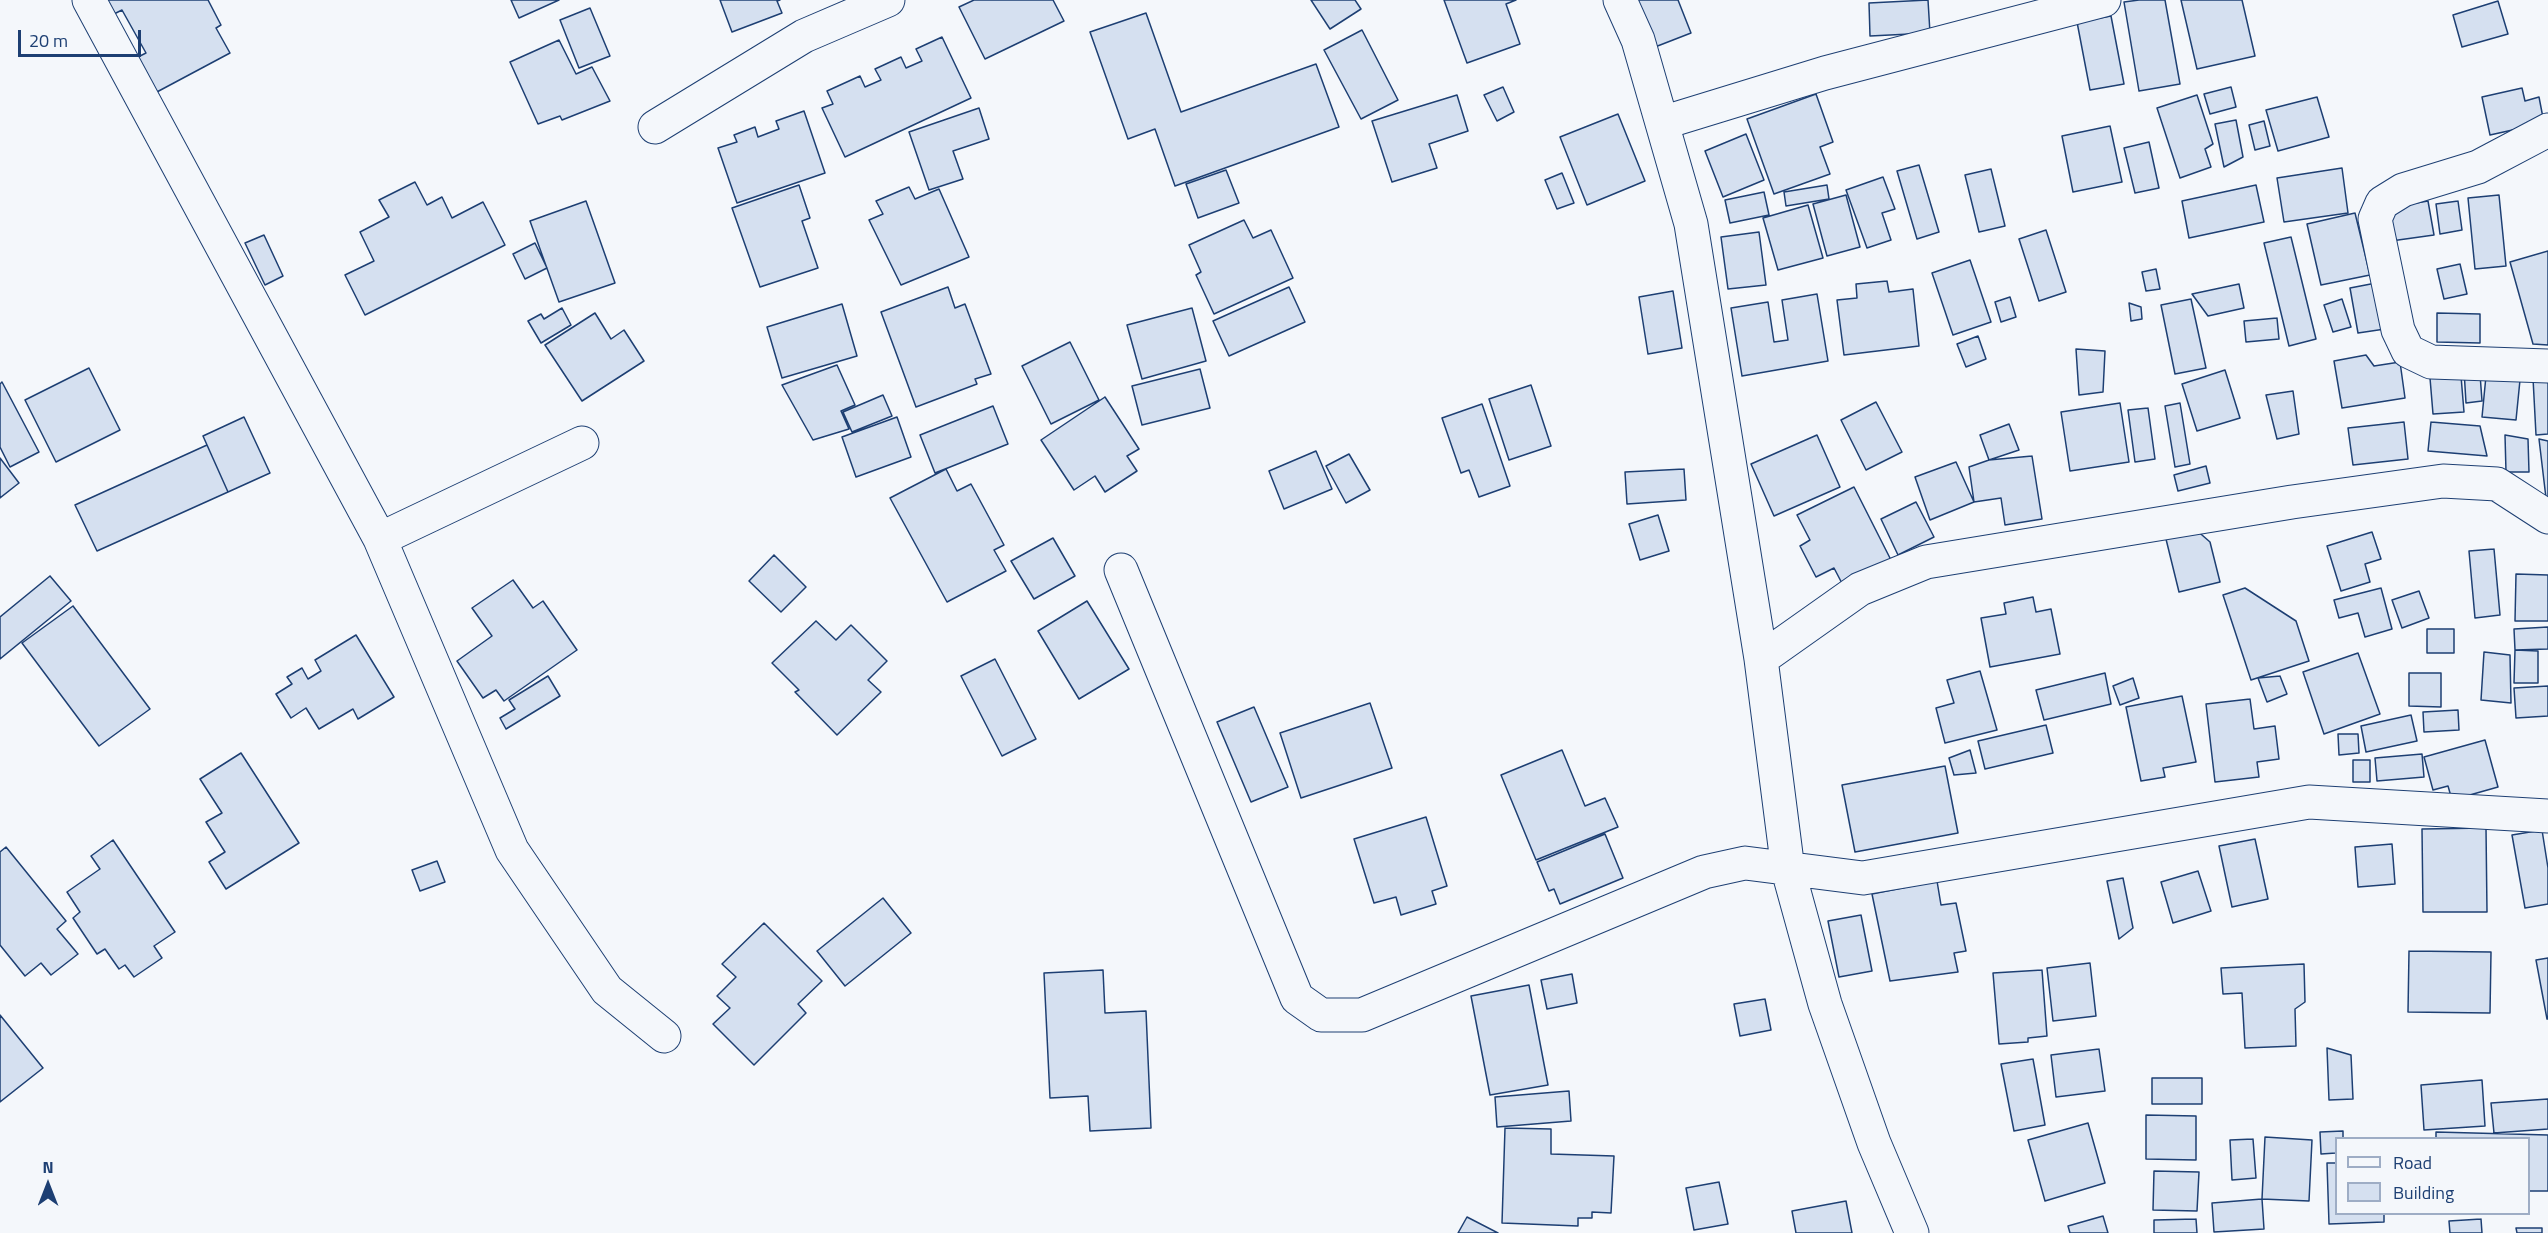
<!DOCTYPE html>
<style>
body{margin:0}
#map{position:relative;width:2548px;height:1233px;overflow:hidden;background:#f4f7fb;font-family:"Titillium Web",sans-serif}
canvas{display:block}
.legend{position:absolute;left:2335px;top:1137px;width:195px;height:78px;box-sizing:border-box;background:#f4f7fb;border:2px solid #9eadc5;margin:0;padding:8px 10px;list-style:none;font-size:18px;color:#1d3f73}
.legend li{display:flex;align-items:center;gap:12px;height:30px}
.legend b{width:30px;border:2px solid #9eadc5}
.north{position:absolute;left:18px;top:1155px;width:60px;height:60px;-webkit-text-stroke:4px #f4f7fb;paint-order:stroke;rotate:0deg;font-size:16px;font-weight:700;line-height:24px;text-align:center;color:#1d3f73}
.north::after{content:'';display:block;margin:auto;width:21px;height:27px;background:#1d3f73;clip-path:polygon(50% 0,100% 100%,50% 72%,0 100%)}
.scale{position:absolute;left:18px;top:30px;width:123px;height:27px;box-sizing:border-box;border:3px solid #1d3f73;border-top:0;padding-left:8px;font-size:18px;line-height:21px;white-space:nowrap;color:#1d3f73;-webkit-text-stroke:4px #f4f7fb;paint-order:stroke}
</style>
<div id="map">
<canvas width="2548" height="1233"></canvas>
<ul class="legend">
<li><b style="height:8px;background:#f4f7fb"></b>Road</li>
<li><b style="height:16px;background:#d5e0f0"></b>Building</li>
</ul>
<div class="north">N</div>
<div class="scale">20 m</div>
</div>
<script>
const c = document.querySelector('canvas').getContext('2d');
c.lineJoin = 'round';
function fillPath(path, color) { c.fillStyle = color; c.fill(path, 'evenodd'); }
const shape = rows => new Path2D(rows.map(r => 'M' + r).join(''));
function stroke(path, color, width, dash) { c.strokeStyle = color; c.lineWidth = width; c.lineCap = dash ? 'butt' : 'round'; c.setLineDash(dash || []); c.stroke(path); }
const building = shape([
 [103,0,208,0,221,25,216,28,230,53,155,93,136,58,146,53,122,10,112,15,103,0],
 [511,0,559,0,519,18,511,0],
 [720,0,780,0,777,1,782,13,732,32,720,0],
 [974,0,1053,0,1064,21,985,59,959,7,974,0],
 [1311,0,1355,0,1361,9,1330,29,1311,0],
 [1444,0,1516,0,1506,4,1520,44,1467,63,1444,0],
 [1636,0,1678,0,1691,33,1655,47,1636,0],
 [1928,0,1930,33,1870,36,1869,3,1928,0],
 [2139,0,2165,0,2180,84,2139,91,2124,2,2139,0],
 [2181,0,2242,0,2255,56,2197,69,2181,0],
 [2498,1,2508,34,2462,47,2453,15,2498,1],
 [590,8,610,56,579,68,560,20,590,8],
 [1146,13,1181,112,1316,64,1339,127,1175,186,1155,129,1128,139,1090,32,1146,13],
 [2111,16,2124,84,2090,90,2077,22,2111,16],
 [1362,30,1398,100,1361,119,1324,50,1362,30],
 [942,37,971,98,845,157,822,108,833,104,827,91,860,76,865,87,881,80,875,69,901,57,906,68,922,61,916,49,942,37],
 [559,40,576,74,592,67,610,101,562,120,560,116,538,124,510,62,559,40],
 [1503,87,1514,112,1497,121,1484,95,1503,87],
 [2231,87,2236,107,2210,114,2204,94,2231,87],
 [2522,88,2525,101,2539,97,2544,123,2490,135,2482,97,2522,88],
 [1816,94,1833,142,1820,147,1830,174,1774,194,1747,119,1816,94],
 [1457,95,1468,131,1429,144,1437,168,1392,182,1372,121,1457,95],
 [2197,95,2213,144,2205,149,2211,167,2180,178,2157,108,2197,95],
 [2317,97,2329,137,2278,151,2266,110,2317,97],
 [979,108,989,139,953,151,963,179,929,190,909,132,979,108],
 [804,111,825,173,737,203,718,148,737,142,734,135,755,127,758,137,779,129,776,121,804,111],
 [1618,114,1645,181,1587,205,1560,137,1618,114],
 [2236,120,2243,157,2224,167,2215,124,2236,120],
 [2264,121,2270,146,2255,150,2249,125,2264,121],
 [2110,126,2122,182,2073,192,2062,136,2110,126],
 [1746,134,1764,180,1723,197,1705,151,1746,134],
 [2149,142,2159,188,2135,193,2124,148,2149,142],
 [1919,165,1939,232,1917,239,1897,171,1919,165],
 [2342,168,2348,213,2284,222,2277,178,2342,168],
 [1991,169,2005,226,1979,232,1965,175,1991,169],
 [1226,170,1239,203,1198,218,1186,184,1226,170],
 [1562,173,1574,203,1557,209,1545,180,1562,173],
 [1883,177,1895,209,1882,213,1891,240,1867,248,1846,190,1883,177],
 [415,182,427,205,442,197,452,218,483,202,505,245,365,315,345,275,374,261,360,232,389,217,379,200,415,182],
 [799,185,810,218,802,221,818,268,760,287,732,208,799,185],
 [1827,185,1829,199,1786,206,1784,192,1827,185],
 [2256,185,2264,222,2189,238,2182,201,2256,185],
 [909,187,915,199,939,189,969,257,901,285,869,220,883,214,876,201,909,187],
 [1764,192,1769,215,1730,223,1725,200,1764,192],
 [1846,195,1860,247,1827,256,1813,204,1846,195],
 [2499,195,2506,266,2475,269,2468,198,2499,195],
 [586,201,615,283,559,302,530,221,586,201],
 [2428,201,2434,235,2391,241,2386,208,2428,201],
 [2458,201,2462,230,2440,234,2436,204,2458,201],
 [1808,205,1823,258,1778,270,1763,218,1808,205],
 [2355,213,2370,275,2321,285,2307,224,2355,213],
 [1244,220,1253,238,1271,230,1293,278,1214,314,1196,275,1201,272,1189,245,1244,220],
 [2046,230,2066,292,2039,301,2019,239,2046,230],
 [1759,232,1766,285,1728,289,1721,237,1759,232],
 [264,235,283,276,265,285,245,243,264,235],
 [2291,237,2316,339,2289,346,2264,243,2291,237],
 [535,243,547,268,525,279,513,254,535,243],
 [2548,251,2548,345,2533,344,2510,262,2548,251],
 [1970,260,1991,322,1953,335,1932,273,1970,260],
 [2460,264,2467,294,2444,299,2437,269,2460,264],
 [2156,269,2160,289,2146,291,2142,272,2156,269],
 [1887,281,1889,292,1913,289,1919,346,1844,355,1837,300,1857,298,1856,284,1887,281],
 [2376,283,2385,329,2358,333,2350,288,2376,283],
 [2239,284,2244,308,2208,316,2192,294,2239,284],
 [948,287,955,308,965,304,991,374,975,379,977,384,916,407,881,312,948,287],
 [1289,287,1305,322,1229,356,1213,321,1289,287],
 [1673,291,1682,348,1648,354,1639,297,1673,291],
 [1817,294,1828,361,1742,376,1731,308,1768,302,1774,342,1788,340,1782,300,1817,294],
 [2010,297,2016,317,2001,322,1995,302,2010,297],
 [2191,299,2206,368,2175,374,2161,305,2191,299],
 [2342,299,2351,327,2333,332,2324,305,2342,299],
 [2129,303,2141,307,2142,319,2131,321,2129,303],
 [842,304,857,356,782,378,767,327,842,304],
 [562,308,571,325,541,343,528,321,541,314,544,319,562,308],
 [1192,308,1206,361,1142,379,1127,325,1192,308],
 [595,313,611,339,624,330,644,361,582,401,545,345,595,313],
 [2437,313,2480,314,2480,343,2437,342,2437,313],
 [2277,318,2279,339,2246,342,2244,321,2277,318],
 [1978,336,1986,359,1966,367,1957,344,1978,336],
 [1070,342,1099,400,1051,424,1022,366,1070,342],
 [2076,349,2105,351,2103,392,2079,395,2076,349],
 [2366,355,2374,366,2400,362,2405,398,2342,408,2334,361,2366,355],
 [837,365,855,405,841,411,849,429,813,440,782,385,837,365],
 [89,368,120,430,56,462,25,400,89,368],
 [1200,369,1210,408,1142,425,1132,386,1200,369],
 [2225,370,2240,418,2197,431,2182,384,2225,370],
 [2464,370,2480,374,2482,401,2466,403,2464,370],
 [2461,376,2464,412,2433,414,2430,378,2461,376],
 [2486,376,2520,380,2516,420,2482,417,2486,376],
 [2548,377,2548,434,2536,435,2533,378,2548,377],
 [2,382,39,452,10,467,0,447,0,384,2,382],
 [1531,385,1551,446,1509,460,1489,399,1531,385],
 [2293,391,2299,434,2277,439,2266,395,2293,391],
 [883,395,892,416,852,432,843,412,883,395],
 [1105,397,1139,449,1127,456,1137,471,1105,492,1095,476,1074,490,1041,440,1105,397],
 [1876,402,1902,452,1866,470,1841,420,1876,402],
 [2120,403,2129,462,2070,471,2061,412,2120,403],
 [2180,403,2190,464,2175,467,2165,406,2180,403],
 [1482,404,1510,486,1479,497,1469,470,1461,473,1442,418,1482,404],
 [993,406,1008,444,935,473,920,435,993,406],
 [2148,408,2155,459,2135,462,2128,410,2148,408],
 [244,417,270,473,228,492,203,436,244,417],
 [897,417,911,457,856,477,842,437,897,417],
 [2404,422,2408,459,2353,465,2348,428,2404,422],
 [2431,422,2480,426,2487,456,2428,451,2431,422],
 [2009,424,2019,450,1989,460,1980,435,2009,424],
 [1817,435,1840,487,1774,516,1751,464,1817,435],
 [2505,435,2528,439,2529,472,2506,472,2505,435],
 [2539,439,2548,441,2548,498,2546,498,2539,439],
 [207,445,228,492,97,551,75,505,207,445],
 [1316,451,1332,489,1284,509,1269,471,1316,451],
 [1349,454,1370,490,1346,503,1326,466,1349,454],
 [2032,456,2042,519,2005,525,2001,498,1974,502,1969,467,1989,460,2032,456],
 [0,458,19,483,0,498,0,458],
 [1956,462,1974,502,1930,520,1915,477,1956,462],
 [2206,466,2210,483,2178,491,2174,475,2206,466],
 [946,469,957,491,971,484,1004,545,994,550,1006,571,947,602,890,498,946,469],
 [1684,469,1686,500,1627,504,1625,472,1684,469],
 [1854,487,1894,566,1846,591,1834,568,1816,577,1800,546,1810,540,1797,515,1854,487],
 [1916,502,1934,537,1898,555,1881,519,1916,502],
 [1658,515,1669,551,1640,560,1629,524,1658,515],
 [2194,528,2210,542,2220,582,2179,592,2165,535,2194,528],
 [2372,532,2381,559,2365,564,2370,582,2341,591,2327,546,2372,532],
 [1053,538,1075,576,1034,599,1011,561,1053,538],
 [2494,549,2500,615,2475,618,2469,551,2494,549],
 [774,555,806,587,781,612,749,581,774,555],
 [2516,574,2548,575,2548,621,2515,621,2516,574],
 [50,576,71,601,0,659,0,617,50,576],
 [513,580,533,608,543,601,577,650,504,701,496,690,483,698,457,661,492,636,472,608,513,580],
 [2245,588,2296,621,2309,661,2251,680,2223,595,2245,588],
 [2381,588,2392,629,2365,637,2358,613,2339,618,2334,600,2381,588],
 [2419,591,2429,618,2402,628,2392,600,2419,591],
 [2033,597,2036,612,2051,609,2060,654,1990,667,1981,618,2006,614,2004,603,2033,597],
 [1087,601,1129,669,1079,699,1038,631,1087,601],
 [73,606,150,709,99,746,22,643,73,606],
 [816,621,836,640,851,625,887,661,868,680,881,692,837,735,795,692,799,690,772,663,816,621],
 [2548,627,2548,649,2515,650,2514,629,2548,627],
 [2427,629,2454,629,2454,653,2427,653,2427,629],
 [356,635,394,697,358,719,353,709,319,729,306,708,291,718,276,694,292,684,287,677,302,668,308,679,321,671,315,660,356,635],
 [2515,650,2538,651,2538,683,2514,683,2515,650],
 [2484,652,2510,655,2511,703,2481,700,2484,652],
 [2358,653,2380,714,2324,734,2303,672,2358,653],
 [995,659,1036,739,1002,756,961,676,995,659],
 [1980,671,1997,730,1945,743,1936,708,1954,703,1947,680,1980,671],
 [2105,673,2111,704,2044,720,2036,690,2105,673],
 [2409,673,2441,673,2441,707,2409,706,2409,673],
 [548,676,560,696,506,729,500,718,515,709,509,700,548,676],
 [2280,676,2287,694,2267,702,2258,678,2280,676],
 [2133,678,2139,698,2120,705,2113,686,2133,678],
 [2548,686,2548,716,2516,718,2514,688,2548,686],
 [2182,696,2196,762,2163,768,2165,777,2141,781,2126,707,2182,696],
 [2250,699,2254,729,2275,726,2279,759,2257,762,2259,777,2215,782,2206,704,2250,699],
 [1370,703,1392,768,1301,798,1280,733,1370,703],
 [1254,707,1288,787,1251,802,1217,722,1254,707],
 [2458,710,2459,730,2424,732,2423,712,2458,710],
 [2411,715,2417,741,2366,752,2361,726,2411,715],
 [2046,725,2053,753,1985,769,1978,741,2046,725],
 [2338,734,2358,734,2359,753,2339,755,2338,734],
 [2485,740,2498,787,2452,800,2448,786,2433,790,2424,757,2485,740],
 [1562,750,1585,806,1605,798,1618,827,1536,860,1501,775,1562,750],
 [1970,750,1976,773,1954,775,1949,758,1970,750],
 [241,753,299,843,226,889,209,862,225,852,206,822,222,813,200,779,241,753],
 [2422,754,2424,777,2377,781,2375,758,2422,754],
 [2353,760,2370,760,2370,782,2353,782,2353,760],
 [1945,766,1958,833,1855,852,1842,785,1945,766],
 [1426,817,1447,886,1432,891,1436,904,1401,915,1396,897,1374,903,1354,839,1426,817],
 [2486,828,2487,912,2423,912,2422,829,2486,828],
 [2542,830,2548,868,2548,904,2525,908,2512,835,2542,830],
 [1605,834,1623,878,1560,904,1554,889,1549,891,1537,862,1605,834],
 [2255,839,2268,899,2232,907,2219,846,2255,839],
 [113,840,175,932,154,946,162,958,134,977,125,965,119,969,105,949,97,954,73,918,80,912,67,892,100,869,91,856,113,840],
 [2392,844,2395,884,2358,887,2355,847,2392,844],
 [6,847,66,921,57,929,78,954,51,975,41,963,25,976,0,945,0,852,6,847],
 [437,861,445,882,420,891,412,870,437,861],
 [2198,871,2211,911,2173,923,2161,882,2198,871],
 [2123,878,2133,928,2119,939,2107,881,2123,878],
 [1937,881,1941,905,1956,903,1966,951,1954,953,1958,972,1890,981,1872,894,1937,881],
 [883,898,911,933,845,986,817,951,883,898],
 [1861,915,1872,971,1839,977,1828,921,1861,915],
 [764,923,822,981,798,1004,806,1013,754,1065,713,1024,730,1008,717,996,736,977,722,964,764,923],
 [2409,951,2491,952,2490,1013,2408,1012,2409,951],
 [2548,958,2548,1019,2547,1019,2536,960,2548,958],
 [2090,963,2096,1016,2053,1021,2047,968,2090,963],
 [2304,964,2305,1002,2295,1009,2296,1046,2245,1048,2242,993,2223,994,2221,968,2304,964],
 [1103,970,1105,1013,1146,1011,1151,1128,1090,1131,1088,1096,1050,1098,1044,973,1103,970],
 [2042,970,2047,1036,2028,1038,2028,1042,1999,1044,1993,973,2042,970],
 [1572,974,1577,1003,1547,1009,1541,980,1572,974],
 [1529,985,1548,1085,1490,1095,1471,996,1529,985],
 [1765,999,1771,1030,1740,1036,1734,1004,1765,999],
 [0,1015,43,1068,0,1102,0,1015],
 [2327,1048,2351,1055,2353,1099,2329,1100,2327,1048],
 [2099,1049,2105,1091,2056,1097,2051,1055,2099,1049],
 [2033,1059,2045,1125,2014,1131,2001,1064,2033,1059],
 [2152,1078,2202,1078,2202,1104,2152,1104,2152,1078],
 [2482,1080,2485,1126,2424,1130,2421,1085,2482,1080],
 [1569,1091,1571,1121,1497,1127,1495,1097,1569,1091],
 [2548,1099,2548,1129,2494,1133,2491,1103,2548,1099],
 [2146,1115,2196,1116,2196,1160,2146,1159,2146,1115],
 [2088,1123,2105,1183,2045,1201,2028,1140,2088,1123],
 [1505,1128,1551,1129,1551,1154,1614,1156,1611,1213,1592,1212,1592,1218,1578,1218,1578,1226,1502,1223,1505,1128],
 [2343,1131,2343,1138,2336,1138,2336,1153,2321,1154,2320,1132,2343,1131],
 [2436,1132,2548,1135,2548,1191,2528,1191,2528,1138,2436,1138,2436,1132],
 [2265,1137,2312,1140,2309,1201,2262,1199,2265,1137],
 [2253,1139,2256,1178,2232,1180,2230,1140,2253,1139],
 [2327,1163,2336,1163,2336,1214,2384,1214,2384,1222,2329,1224,2327,1163],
 [2154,1171,2199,1172,2197,1211,2153,1210,2154,1171],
 [1719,1182,1728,1224,1694,1230,1686,1188,1719,1182],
 [2262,1199,2264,1229,2214,1232,2212,1203,2262,1199],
 [1846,1201,1852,1233,1796,1233,1792,1211,1846,1201],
 [2103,1216,2108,1233,2070,1233,2068,1226,2103,1216],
 [1467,1217,1498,1233,1458,1233,1467,1217],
 [2196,1219,2197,1233,2154,1233,2154,1220,2196,1219],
 [2481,1219,2482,1233,2450,1233,2449,1221,2481,1219],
 [2516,1228,2542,1228,2542,1233,2517,1233,2516,1228]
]);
fillPath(building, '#d5e0f0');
stroke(building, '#1d3f73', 1.5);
const street = shape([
 [89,0,380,539,582,443],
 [1620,0,1638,40,1691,224,1761,659,1788,870,1825,1004,1874,1143,1912,1233],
 [1662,123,1825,73,2104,0],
 [655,127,804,36,888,0],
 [2548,130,2478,167,2403,190,2382,203,2375,219,2398,330,2408,351,2431,362,2548,366],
 [380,539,512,850,607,990,664,1036],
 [1121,570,1297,998,1321,1015,1362,1015,1704,872,1745,863,1863,878,2309,802,2548,816],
 [1761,659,1860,589,1926,562,2292,502,2443,481,2497,484,2548,517]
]);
stroke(street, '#1d3f73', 35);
stroke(street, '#f4f7fb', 33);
</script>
